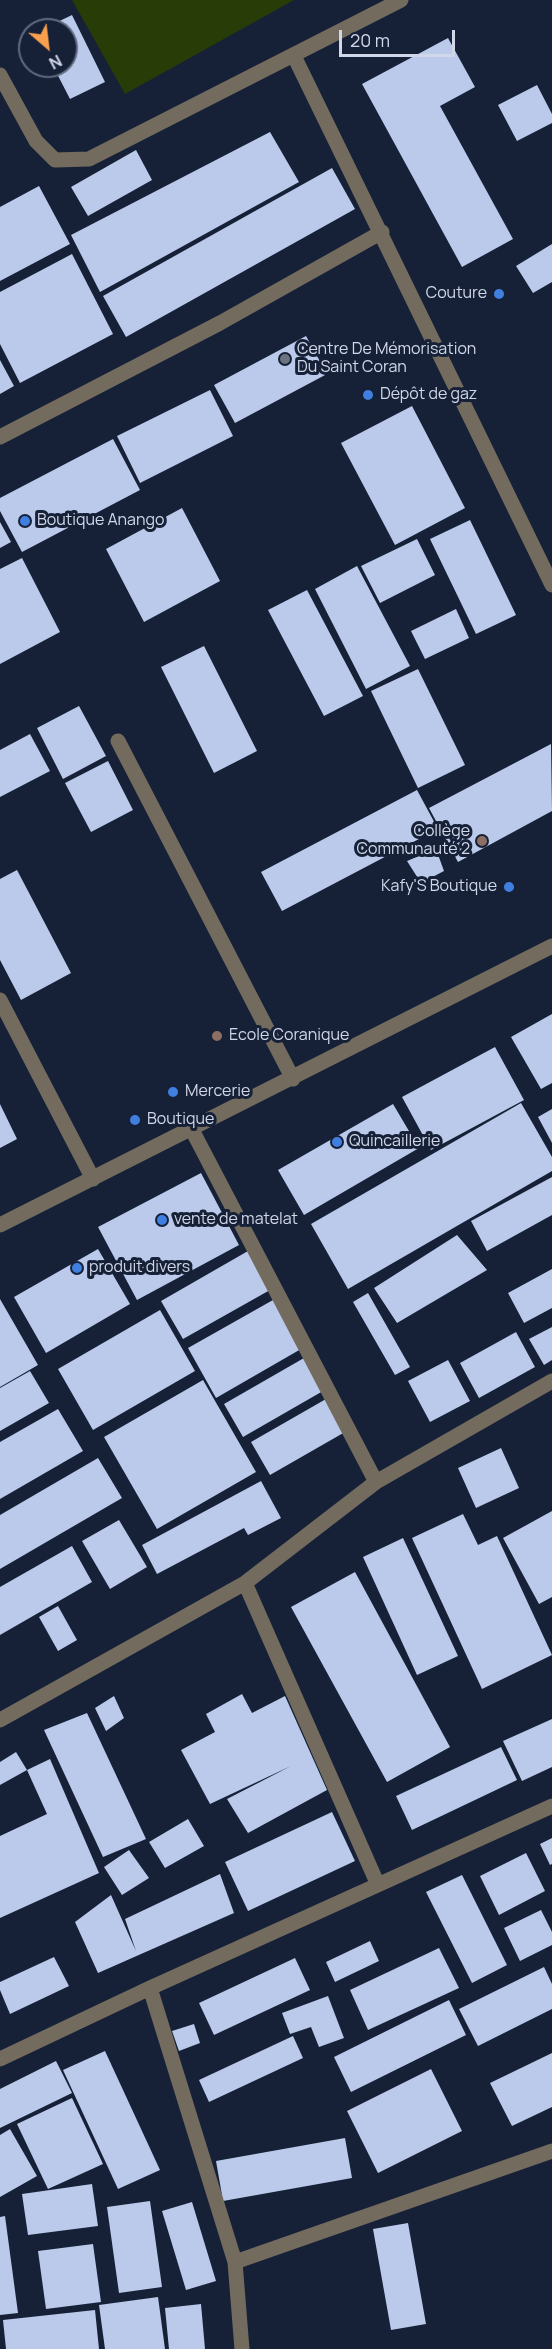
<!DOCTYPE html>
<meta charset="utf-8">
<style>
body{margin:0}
#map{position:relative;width:552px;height:2349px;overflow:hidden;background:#162138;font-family:Manrope,sans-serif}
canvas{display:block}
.north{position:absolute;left:18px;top:18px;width:60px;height:60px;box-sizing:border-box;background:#162138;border:2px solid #606a7e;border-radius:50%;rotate:152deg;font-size:16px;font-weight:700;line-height:24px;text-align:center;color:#d0d7e8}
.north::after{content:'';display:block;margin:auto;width:21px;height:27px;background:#fa9f4e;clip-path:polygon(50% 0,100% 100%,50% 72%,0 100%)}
.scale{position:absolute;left:339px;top:30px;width:116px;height:27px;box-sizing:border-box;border:3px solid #d0d7e8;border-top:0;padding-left:8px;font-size:18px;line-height:21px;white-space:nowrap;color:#d0d7e8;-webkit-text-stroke:4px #162138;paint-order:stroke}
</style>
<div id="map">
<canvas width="552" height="2349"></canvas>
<div class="north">N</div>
<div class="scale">20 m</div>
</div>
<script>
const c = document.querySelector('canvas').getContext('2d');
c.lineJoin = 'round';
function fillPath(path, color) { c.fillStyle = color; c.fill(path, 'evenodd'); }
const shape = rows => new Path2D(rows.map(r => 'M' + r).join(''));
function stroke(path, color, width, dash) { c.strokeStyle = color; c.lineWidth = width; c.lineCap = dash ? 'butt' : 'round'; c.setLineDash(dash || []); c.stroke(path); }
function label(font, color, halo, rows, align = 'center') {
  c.font = font + ' Manrope,sans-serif'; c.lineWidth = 6; c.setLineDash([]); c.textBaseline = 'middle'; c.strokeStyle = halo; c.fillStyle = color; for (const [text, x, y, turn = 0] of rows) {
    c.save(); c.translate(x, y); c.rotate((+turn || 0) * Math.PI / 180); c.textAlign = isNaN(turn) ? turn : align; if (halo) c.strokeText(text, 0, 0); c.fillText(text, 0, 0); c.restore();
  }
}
fillPath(shape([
 [72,0,294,0,125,94]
]), '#273c06');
fillPath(shape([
 [72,15,105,82,70,99,53,66,66,66,66,30,41,30],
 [448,38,475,87,440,106,513,239,462,267,362,84],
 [537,85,552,114,552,123,517,141,498,105],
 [270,132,299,182,100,292,71,235],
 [136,150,152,180,88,216,71,187],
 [332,168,355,209,126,337,103,296],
 [39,186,70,244,0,281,0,207],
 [552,244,552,282,533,293,516,266],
 [72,254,113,334,20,383,0,344,0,292],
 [306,336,327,374,235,423,214,385],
 [0,360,14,386,0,394],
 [210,390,233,436,140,483,117,436],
 [412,406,465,508,395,545,341,443],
 [113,439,140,490,22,552,0,511,0,498],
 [182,508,220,581,144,622,106,549],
 [470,520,516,615,476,634,430,539],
 [0,522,11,542,0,548],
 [417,539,435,575,380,603,361,566],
 [22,558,60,632,0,664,0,569],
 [357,566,410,666,366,689,315,589],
 [307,590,363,696,324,716,268,610],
 [456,609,469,638,425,659,411,631],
 [204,646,257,751,214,773,161,667],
 [418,669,465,765,418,788,371,691],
 [79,706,106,756,63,779,37,728],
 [30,734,50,771,0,797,0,750],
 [551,744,552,811,458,862,429,808],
 [108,761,133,810,91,832,65,783],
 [417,790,438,829,282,911,261,872],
 [436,849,444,871,421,883,407,861],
 [17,870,71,973,21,1000,0,960,0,879],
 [552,1014,552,1083,541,1089,511,1037],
 [495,1047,524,1100,431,1150,402,1097],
 [521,1103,552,1157,552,1171,348,1289,311,1224],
 [0,1104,17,1139,0,1148],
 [393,1104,419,1148,304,1215,278,1170],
 [552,1109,552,1143,538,1117],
 [201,1173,239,1245,137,1300,98,1227],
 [552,1177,552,1215,487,1251,471,1221],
 [457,1235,487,1270,397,1323,374,1288],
 [98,1249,130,1304,46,1353,14,1297],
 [248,1251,270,1290,183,1339,161,1301],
 [552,1269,552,1308,524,1323,508,1293],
 [368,1293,410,1367,395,1375,353,1302],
 [0,1299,38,1365,0,1387],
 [273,1300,301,1349,216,1398,188,1348],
 [160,1310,195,1371,93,1430,58,1369],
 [552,1327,552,1360,544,1365,529,1339],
 [516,1332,535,1367,479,1398,460,1363],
 [304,1358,323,1391,243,1437,224,1404],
 [448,1360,470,1401,430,1422,408,1381],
 [30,1371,49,1403,0,1431,0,1388],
 [203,1380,256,1472,157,1529,104,1437],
 [326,1399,345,1432,270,1475,251,1442],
 [58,1409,83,1451,0,1499,0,1442],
 [501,1448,519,1488,476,1508,458,1468],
 [98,1458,122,1498,0,1569,0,1515],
 [261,1481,281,1518,248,1535,244,1528,157,1574,142,1545],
 [552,1511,552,1597,539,1604,503,1538],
 [463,1514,478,1545,497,1536,552,1655,482,1689,412,1538],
 [119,1520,147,1567,110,1589,82,1541],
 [403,1538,458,1656,417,1675,363,1557],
 [72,1546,92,1582,0,1635,0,1587],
 [355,1572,450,1747,387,1782,291,1607],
 [58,1606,77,1640,58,1651,39,1617],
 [242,1694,252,1713,285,1696,327,1790,248,1833,227,1799,291,1766,210,1804,181,1750,215,1732,206,1714],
 [114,1696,124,1718,106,1731,95,1708],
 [87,1713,146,1839,103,1857,44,1730],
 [552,1719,552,1767,522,1781,503,1741],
 [501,1747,517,1780,412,1830,396,1796],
 [16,1752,27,1770,0,1785,0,1762],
 [50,1759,99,1873,0,1918,0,1836,47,1814,27,1770],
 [332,1812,355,1861,248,1911,225,1862],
 [188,1819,204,1846,165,1868,149,1842],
 [552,1838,552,1864,550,1865,540,1844],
 [129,1850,149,1878,122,1895,104,1867],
 [526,1853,545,1891,499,1915,480,1876],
 [220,1874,234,1913,98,1973,75,1922,111,1895,136,1951,125,1919],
 [462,1875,507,1965,472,1983,426,1892],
 [541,1910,552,1932,552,1945,520,1961,504,1928],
 [370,1941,379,1961,335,1982,326,1962],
 [439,1948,459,1988,368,2030,350,1990],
 [54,1957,69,1986,10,2014,0,1990,0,1982],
 [295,1958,310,1990,214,2035,199,2003],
 [544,1967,552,1984,552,2009,478,2046,459,2009],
 [328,1996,344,2038,319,2047,311,2027,290,2034,282,2013],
 [449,2000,466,2035,351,2092,334,2057],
 [194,2024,200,2043,179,2051,172,2031],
 [293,2036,303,2058,209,2102,199,2080],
 [105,2051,160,2170,118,2189,63,2070],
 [552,2053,552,2107,512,2126,490,2083],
 [56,2061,72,2093,0,2128,0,2089],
 [431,2069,462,2131,378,2173,347,2111],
 [72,2098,103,2164,48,2189,17,2124],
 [10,2129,37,2176,0,2197,0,2135],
 [345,2138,352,2178,223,2201,216,2161],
 [92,2184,98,2226,28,2235,22,2194],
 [150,2201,162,2287,119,2293,107,2207],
 [192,2202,216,2281,186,2290,162,2211],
 [5,2216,18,2313,0,2315,0,2217],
 [408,2223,426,2324,391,2330,373,2229],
 [93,2244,101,2302,46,2309,38,2251],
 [158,2297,165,2349,105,2349,99,2305],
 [201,2304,205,2349,169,2349,165,2308],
 [95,2310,99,2349,6,2349,3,2320]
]), '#bbcaea');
stroke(shape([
 [294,56,552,585],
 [0,75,36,141,55,160,89,159,401,0],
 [0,437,220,323,382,232],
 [118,741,293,1079],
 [0,1000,93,1179],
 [191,1128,376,1482],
 [0,1225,552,946],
 [245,1583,378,1885],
 [0,1720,245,1583,376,1482,552,1381],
 [150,1988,235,2262,242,2349],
 [0,2059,150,1988,552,1806],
 [235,2262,552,2151]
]), '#736b5e', 15);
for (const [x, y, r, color] of [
 [499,294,6,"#3f7fe0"],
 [285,359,6,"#6b7280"],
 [368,395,6,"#3f7fe0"],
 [25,521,6,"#3f7fe0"],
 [482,841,6,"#8d6e63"],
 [509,887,6,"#3f7fe0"],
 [217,1036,6,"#8d6e63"],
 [173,1092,6,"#3f7fe0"],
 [135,1120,6,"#3f7fe0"],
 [337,1142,6,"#3f7fe0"],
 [162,1220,6,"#3f7fe0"],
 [77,1268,6,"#3f7fe0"]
]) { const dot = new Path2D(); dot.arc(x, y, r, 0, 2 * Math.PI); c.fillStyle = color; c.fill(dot); stroke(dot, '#162138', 2); }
label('16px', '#d0d7e8', '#162138', [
 ["Couture",487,294,"right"],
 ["Centre De Mémorisation",297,350],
 ["Du Saint Coran",297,368],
 ["Dépôt de gaz",380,395],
 ["Boutique Anango",37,521],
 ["Collège",470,832,"right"],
 ["Communauté 2",470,850,"right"],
 ["Kafy'S Boutique",497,887,"right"],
 ["Ecole Coranique",229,1036],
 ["Mercerie",185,1092],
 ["Boutique",147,1120],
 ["Quincaillerie",349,1142],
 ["vente de matelat",174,1220],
 ["produit divers",89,1268]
], 'left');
</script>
